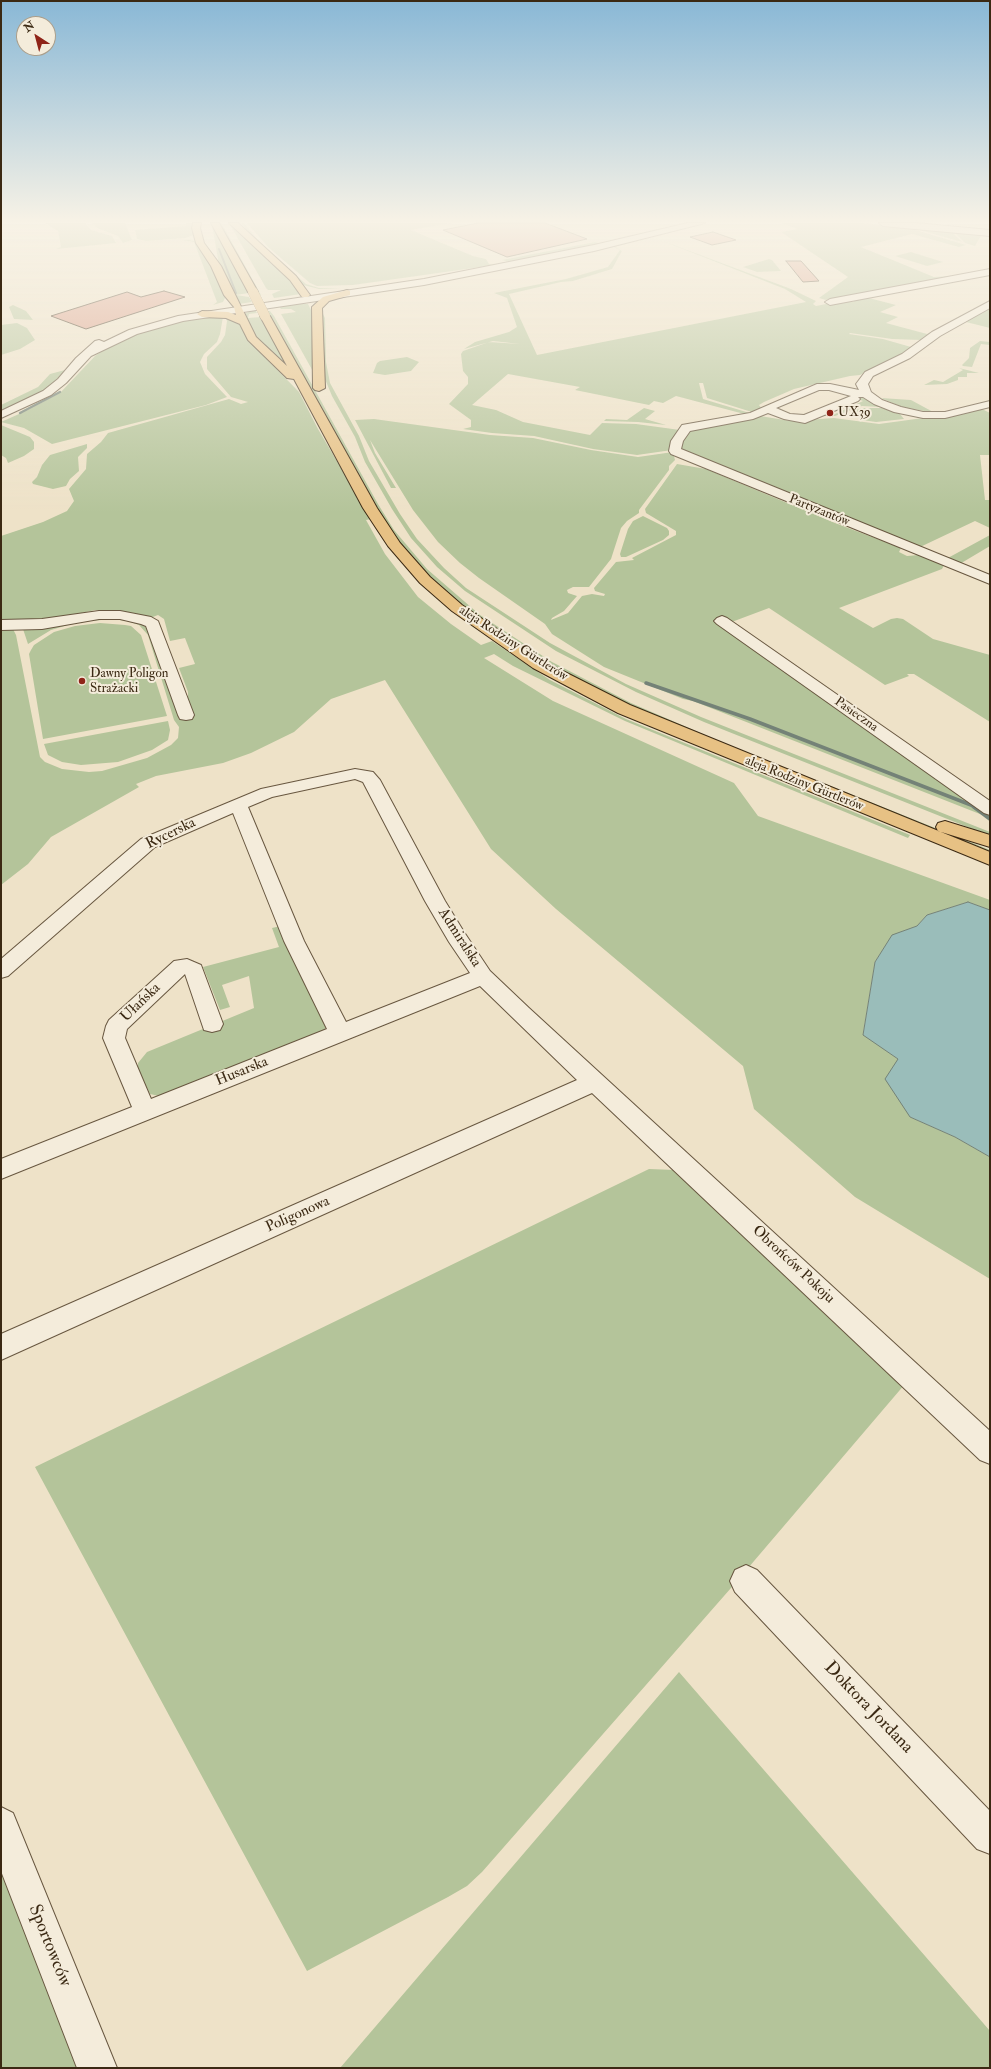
<!DOCTYPE html>
<meta charset="utf-8">
<style>
body{margin:0}
#map{position:relative;width:991px;height:2069px;overflow:hidden;background:#eee2c8;font-family:"IM FELL Double Pica",serif}
canvas{display:block}
.frame{position:absolute;inset:0;border:2px solid #3b2913;pointer-events:none}
.north{position:absolute;left:16px;top:16px;width:40px;height:40px;box-sizing:border-box;background:#f4ecdb;border:1px solid #aa9e8b;border-radius:50%;rotate:324deg;font-size:11px;font-weight:700;line-height:16px;text-align:center;color:#3b2913}
.north::after{content:'';display:block;margin:auto;width:14px;height:18px;background:#8f2418;clip-path:polygon(50% 0,100% 100%,50% 72%,0 100%)}
</style>
<div id="map">
<canvas width="991" height="2069"></canvas>
<div class="frame"></div>
<div class="north">N</div>
</div>
<script>
const c = document.querySelector('canvas').getContext('2d');
c.lineJoin = 'round';
function fillPath(path, color) { c.fillStyle = color; c.fill(path, 'evenodd'); }
const shape = rows => new Path2D(rows.map(r => 'M' + r).join(''));
function stroke(path, color, width, dash) { c.strokeStyle = color; c.lineWidth = width; c.lineCap = dash ? 'butt' : 'round'; c.setLineDash(dash || []); c.stroke(path); }
function label(font, color, halo, rows, align = 'center') {
  c.font = font + ' "IM FELL Double Pica",serif'; c.lineWidth = 4; c.setLineDash([]); c.textBaseline = 'middle'; c.strokeStyle = halo; c.fillStyle = color; for (const [text, x, y, turn = 0] of rows) {
    c.save(); c.translate(x, y); c.rotate((+turn || 0) * Math.PI / 180); c.textAlign = isNaN(turn) ? turn : align; if (halo) c.strokeText(text, 0, 0); c.fillText(text, 0, 0); c.restore();
  }
}
fillPath(shape([
 [45,223,85,223,91,230,112,236,116,243,56,249,61,247,58,231],
 [92,223,125,223,132,240,123,243,118,236,97,228],
 [186,223,195,223,194,235,185,238,146,241,137,239,135,230,186,226],
 [219,223,222,224,261,295,259,295],
 [229,223,290,279,301,294,274,298,272,294,281,290,268,290,266,288],
 [241,223,244,223,261,244,306,284,319,288,342,288,319,289,303,285,256,241],
 [247,223,452,223,411,230,473,256,486,259,489,264,495,265,353,285,317,286,310,283,268,247],
 [782,223,862,223,909,228,966,245,959,247,912,234,861,247,934,277,952,276,826,300,819,298,848,277,781,232,798,229],
 [212,225,249,293,236,295,249,297,252,302,239,304,219,265],
 [912,228,952,232,962,242],
 [954,232,982,234,975,246,965,243],
 [655,238,791,289,816,301,813,304,816,306,836,302,844,303,842,301,849,301,853,302,854,301,852,300,865,297,896,305,880,312,898,317,886,323,927,334,948,323,952,322,921,340,892,339,850,333,849,334,883,339,911,347,900,356,860,375,850,376,794,389,764,402,759,405,762,409,755,413,707,398,703,383,699,383,703,399,753,414,748,415,676,396,663,403,654,401,649,405,575,390,580,387,508,374,472,405,496,410,523,422,590,435,602,423,636,424,680,430,672,450,637,455,593,449,534,436,492,433,463,429,471,427,471,420,449,404,468,384,468,377,463,371,461,354,463,351,489,342,520,344,493,341,464,349,475,342,509,332,517,327,507,298,494,293,566,279,608,267,620,250,612,246],
 [655,238,785,289,806,302,537,355,509,294,561,282,573,281,612,269,622,251,614,246],
 [181,240,190,240,194,241,197,242,209,259,226,296,223,302,213,305,217,302,194,242],
 [595,242,602,244,510,262,502,260],
 [911,252,943,262,927,266,895,256],
 [769,259,772,260,781,271,757,272,743,267],
 [294,304,308,304,312,312,314,319,315,375,281,314,296,312,291,309,281,309,279,306],
 [13,305,26,311,33,320,14,319,9,307],
 [990,306,990,328,966,322],
 [255,310,257,313,249,314,248,318,261,317,293,375,254,335,243,314],
 [267,311,270,311,274,316,378,504,394,530,427,569,480,615,552,662,631,703,726,744,990,850,990,855,638,711,552,667,500,634,442,590,408,555,384,523],
 [322,312,325,318,326,362,330,383,359,436,369,461,400,514,417,539,444,568,466,588,550,643,626,684,701,717,990,832,990,836,704,722,636,692,556,651,465,591,437,567,411,538,392,509,365,462,355,437,332,396,325,379],
 [223,317,220,334,217,342,204,354,200,362,205,374,227,397,206,405,52,444,24,428,1,422,28,410,60,393,95,356,105,349,135,335,174,323,201,318],
 [226,318,238,321,249,341,299,392,318,429,371,519,366,520,385,554,418,597,451,624,481,645,492,641,550,680,626,719,910,835,908,838,625,721,513,666,494,654,484,658,553,701,734,783,758,816,990,900,990,910,968,902,927,915,917,926,892,936,875,962,863,1034,898,1059,910,1117,955,1137,990,1157,990,1279,855,1197,754,1109,743,1066,556,909,491,849,385,680,331,699,294,732,251,753,223,763,156,776,136,784,139,787,51,837,28,864,1,885,1,629,13,629,16,635,40,757,45,762,62,769,89,772,102,771,147,758,171,745,178,738,179,727,174,720,148,635,139,625,127,621,113,619,78,622,51,630,28,644,23,629,112,617,137,622,149,627,179,719,181,720,184,719,188,703,188,692,179,668,195,664,185,638,170,641,164,619,158,615,150,618,134,613,95,610,55,619,1,622,1,536,43,522,67,511,74,501,69,489,86,469,87,454,101,442,108,433,229,399,241,404,248,402,231,397,207,369,207,357,221,342,225,335,227,321],
 [17,323,27,328,35,340,20,349,1,355,1,325],
 [980,341,990,342,990,345,981,344,972,367,963,366,962,365,969,358,970,348],
 [407,357,419,362,411,371,385,375,373,373,377,363,380,361],
 [959,368,979,373,967,373,967,377,958,377,958,380,947,384,924,385,934,380,943,382,963,370],
 [65,370,60,378,49,387,31,399,1,412,1,405,38,387,50,374],
 [855,398,863,398,880,407,862,406,835,416,820,416,827,413,835,414,863,401],
 [881,398,911,400,935,413,902,407],
 [644,408,655,411,645,419,666,425,638,422,604,421,606,419,627,420],
 [861,408,882,408,900,414,904,419,876,422,862,420,852,414,853,411],
 [982,409,990,413,990,455,980,455,985,500,990,500,990,528,975,521,918,548,675,451,684,429,760,416,791,421,834,418,879,424,923,418,945,418],
 [374,419,490,435,533,438,591,450,638,457,673,452,675,460,669,466,669,470,639,510,639,513,627,521,621,528,611,559,589,587,573,587,567,590,568,593,577,596,564,611,552,618,551,620,568,613,582,596,592,594,604,596,605,594,595,591,594,588,616,562,634,560,632,558,676,535,676,531,646,513,645,509,677,464,706,469,835,523,901,548,899,552,907,556,919,555,944,565,942,569,839,608,873,628,891,619,897,618,903,619,933,639,990,655,990,722,914,674,907,674,909,676,885,685,769,608,721,626,990,814,990,818,693,701,683,699,604,667,552,634,545,624,479,578,460,563,438,542,413,510,370,440,375,453,396,488,391,488,355,420],
 [1,425,30,437,34,442,34,449,24,456,8,463,6,458,1,455],
 [87,444,87,448,78,457,79,471,70,479,66,486,53,489,33,484,32,482,37,477,42,465,50,455],
 [643,516,667,528,669,531,669,535,663,540,626,557,621,557,620,554,628,529,633,521],
 [990,535,990,546,958,565,946,559],
 [100,623,125,625,131,626,141,635,167,716,43,739,29,654,31,650,34,645,54,632,75,626],
 [168,721,170,730,168,740,152,750,118,762,81,765,62,762,48,755,44,744],
 [281,926,326,1023,325,1029,321,1033,163,1097,150,1094,138,1070,138,1063,147,1052,254,1008,249,976,222,985,230,1007,220,1010,203,967,279,947,272,928],
 [649,1169,675,1170,905,1384,731,1588,482,1872,467,1886,448,1897,307,1971,35,1467],
 [679,1672,990,2031,990,2068,340,2068],
 [1,1859,83,2068,1,2068]
]), '#b4c49a');
const water = shape([
 [968,902,990,910,990,1157,955,1137,910,1117,885,1079,898,1059,863,1035,875,962,892,935,917,926,927,915,968,902]
]);
fillPath(water, '#9abdba');
stroke(water, '#748277', 1);
stroke(shape([
 [219,249,236,293]
]), '#748277', 2);
stroke(shape([
 [20,413,60,392]
]), '#748277', 2.5);
stroke(shape([
 [646,683,750,719,971,805,976,808]
]), '#748277', 3.5);
stroke(shape([
 [974,807,990,819]
]), '#748277', 4);
const building = shape([
 [478,223,545,223,587,239,507,257,443,230,478,223],
 [713,232,736,240,712,245,690,237,713,232],
 [786,261,801,261,819,281,803,282,786,261],
 [164,291,185,297,86,329,51,316,127,292,141,297,164,291]
]);
fillPath(building, '#da9984');
stroke(building, '#3b2913', 1);
const minor = shape([
 [688,223,705,223,594,251,424,285,183,321,137,334,91,356,66,383,51,395,1,418,1,411,43,391,58,379,76,358,95,341,99,340,104,342,129,330,178,316,424,279,594,245,688,223],
 [879,223,915,223,990,230,990,236,883,226,879,223],
 [990,269,990,275,830,305,825,302,830,299,990,269],
 [990,301,990,308,940,336,910,358,873,376,868,384,871,392,882,400,901,407,923,412,945,412,990,401,990,407,945,418,923,418,894,412,874,404,863,397,858,397,860,399,858,401,805,423,784,419,768,413,753,419,690,431,683,441,681,449,990,575,990,584,671,454,669,451,671,441,682,425,750,413,817,384,830,384,859,390,856,384,865,372,902,354,932,332,990,301],
 [819,390,829,390,851,396,804,415,790,414,776,408,819,390],
 [99,611,120,611,151,617,158,621,194,715,192,719,186,720,180,719,178,715,146,626,141,624,120,619,99,619,42,629,1,630,1,620,42,619,99,611],
 [722,616,727,618,990,801,990,815,984,813,717,624,714,621,717,618,722,616],
 [355,769,373,772,380,780,445,901,464,932,490,971,529,1008,990,1431,990,1464,980,1460,592,1093,1,1360,1,1334,577,1080,480,986,1,1179,1,1159,132,1107,103,1038,106,1026,109,1020,174,961,187,959,201,965,223,1024,220,1030,212,1032,204,1030,185,974,127,1029,125,1038,151,1099,327,1029,284,941,233,813,155,847,8,976,1,978,1,959,141,839,261,789,355,769],
 [355,779,363,782,425,901,449,942,470,973,346,1022,304,941,248,807,272,797,355,779],
 [746,1565,757,1570,990,1811,990,1854,977,1849,735,1592,730,1581,735,1570,746,1565],
 [1,1807,13,1813,117,2068,77,2068,1,1871,1,1807]
]);
const major = shape([
 [193,223,201,223,200,228,204,243,221,266,256,337,287,366,260,316,265,313,270,316,377,508,400,543,430,577,462,605,545,662,630,705,990,852,990,865,618,713,533,668,452,611,420,583,388,546,363,508,294,379,287,378,248,340,240,324,226,318,202,317,197,314,202,311,228,312,236,315,234,307,224,295,211,266,196,243,192,228,193,223],
 [211,223,219,223,258,292,256,294,250,294,248,292,211,223],
 [229,223,238,223,296,276,310,295,308,297,302,297,290,280,229,223],
 [347,290,350,291,350,295,329,301,322,308,325,388,319,391,315,390,313,388,312,307,323,297,347,290],
 [945,821,990,835,990,847,938,831,936,827,938,823,945,821]
]);
stroke(minor, '#685740', 2);
stroke(major, '#3b2913', 2);
fillPath(minor, '#f4ecdb');
fillPath(major, '#e7c184');
const majorBridge = shape([
 [253,292,265,316]
]);
stroke(majorBridge, '#3b2913', 10, []);
stroke(majorBridge, '#e7c184', 10);
const sky = c.createLinearGradient(0, 0, 0, 513);
sky.addColorStop(0, '#89b8d6');
sky.addColorStop(0.43, '#f7f2e6');
sky.addColorStop(1, '#f7f2e600');
c.fillStyle = sky;
c.fillRect(0, 0, 991, 513);
for (const [x, y, r, color] of [
 [830,413,4,"#8f2418"],
 [82,681,4,"#8f2418"]
]) { const dot = new Path2D(); dot.arc(x, y, r, 0, 2 * Math.PI); c.fillStyle = color; c.fill(dot); stroke(dot, '#f4ecdb', 1.5); }
label('13px', '#3b2913', '#f4ecdb', [
 ["UX39",838,413],
 ["Dawny Poligon",90,674],
 ["Strażacki",90,689]
], 'left');
label('13px', '#3b2913', '#f4ecdb', [
 ["Partyzantów",819,511,22],
 ["aleja Rodziny Gürtlerów",513,644,33],
 ["Pasieczna",856,715,35],
 ["aleja Rodziny Gürtlerów",804,784,22]
]);
label('15px', '#3b2913', '#f4ecdb', [
 ["Rycerska",171,834,-26],
 ["Admiralska",459,938,57],
 ["Ułańska",141,1003,-44],
 ["Husarska",242,1072,-22],
 ["Poligonowa",298,1215,-24],
 ["Obrońców Pokoju",793,1265,43]
]);
label('18px', '#3b2913', '#f4ecdb', [
 ["Doktora Jordana",868,1708,46],
 ["Sportowców",49,1946,68]
]);
</script>
